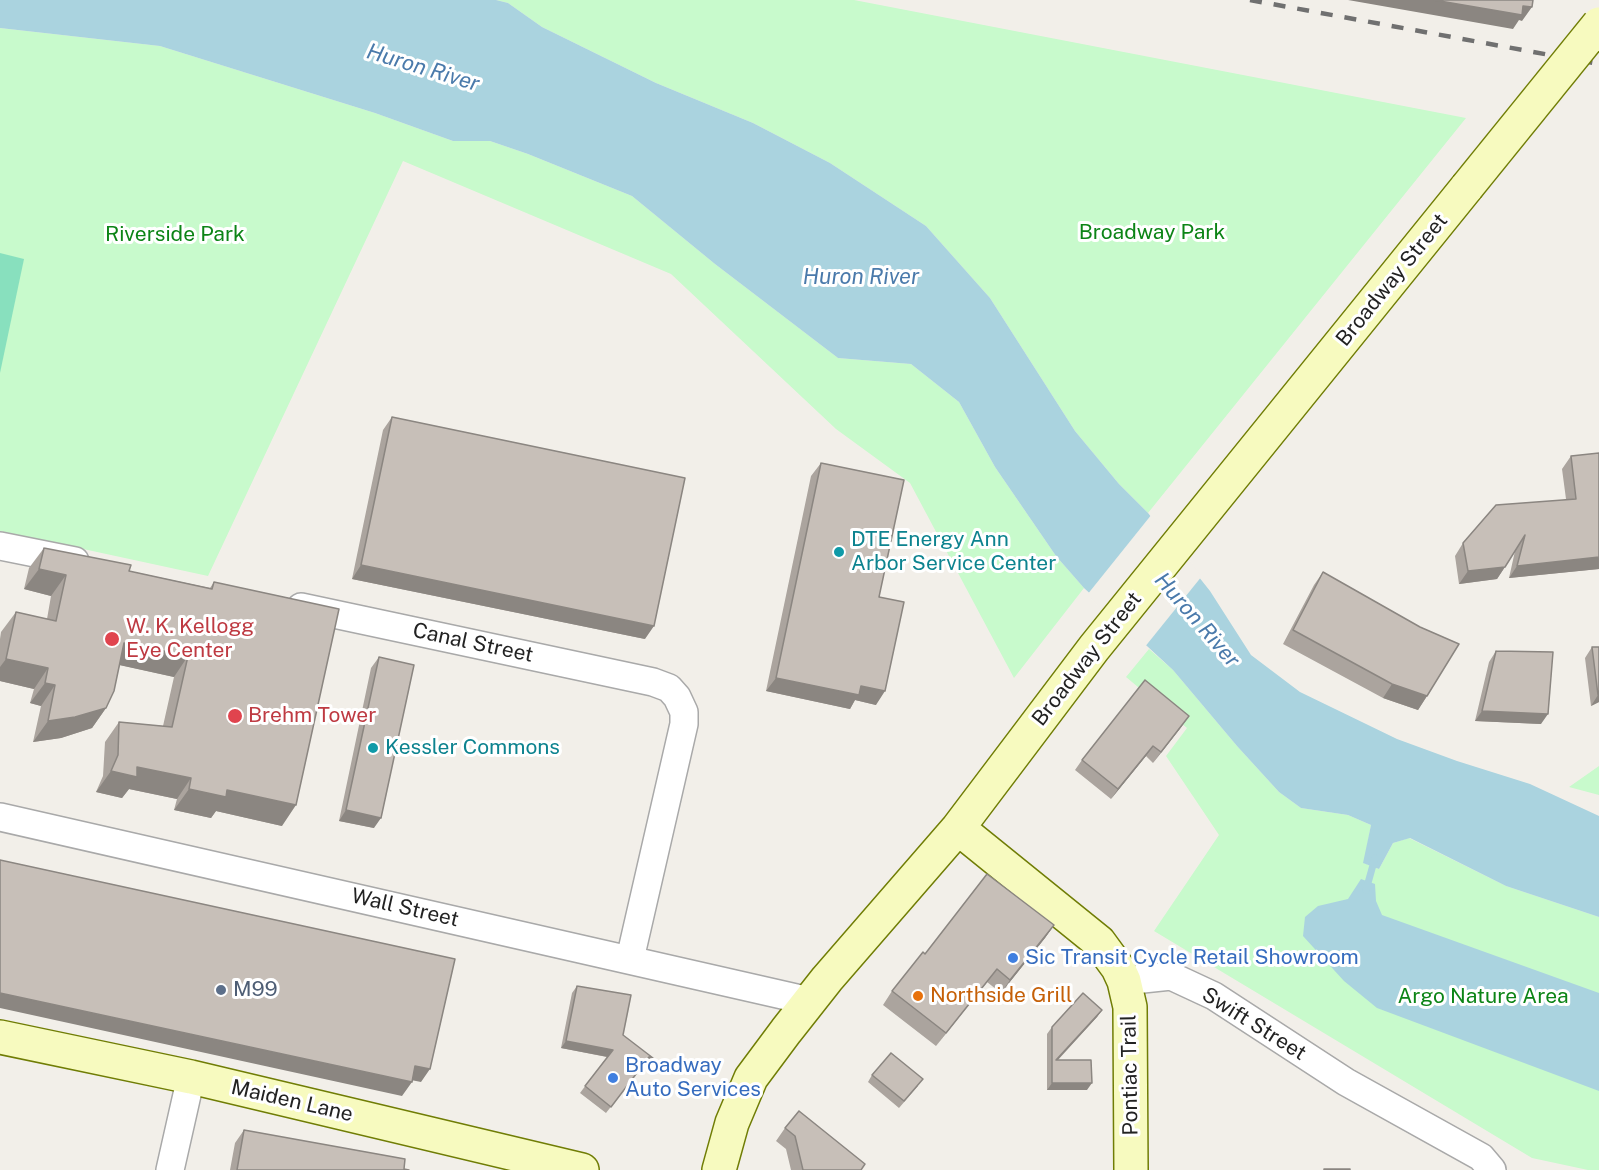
<!DOCTYPE html>
<style>
body{margin:0}
canvas{display:block;background:#f2efe9}
</style>
<canvas width="1599" height="1170"></canvas>
<script>
const c = document.querySelector('canvas').getContext('2d');
c.lineJoin = 'round';
function fillPath(path, color) { c.fillStyle = color; c.fill(path, 'evenodd'); }
const shape = rows => new Path2D(rows.map(r => 'M' + r).join(''));
function stroke(path, color, width, dash) { c.strokeStyle = color; c.lineWidth = width; c.lineCap = dash ? 'butt' : 'round'; c.setLineDash(dash || []); c.stroke(path); }
function label(font, color, halo, rows, align = 'center') {
  c.font = font + ' "Public Sans",sans-serif'; c.lineWidth = 6; c.setLineDash([]); c.textBaseline = 'middle'; c.strokeStyle = halo; c.fillStyle = color; for (const [text, x, y, turn = 0] of rows) {
    c.save(); c.translate(x, y); c.rotate((+turn || 0) * Math.PI / 180); c.textAlign = isNaN(turn) ? turn : align; if (halo) c.strokeText(text, 0, 0); c.fillText(text, 0, 0); c.restore();
  }
}
fillPath(shape([
 [496,0,854,0,1466,118,1148,513,1119,484,1075,431,990,298,926,226,830,163,753,123,656,83,542,27,508,3],
 [0,28,160,46,375,113,453,141,490,141,528,154,632,196,715,264,838,358,911,364,959,402,995,467,1056,556,1084,588,1014,678,910,483,836,429,671,274,403,161,208,576,0,531],
 [1149,649,1173,670,1237,746,1279,792,1301,808,1348,815,1371,825,1364,863,1379,869,1393,843,1409,838,1506,886,1599,917,1599,1170,1588,1170,1532,1158,1154,931,1219,835,1166,756,1187,728,1126,677],
 [1599,766,1599,795,1569,787]
]), '#c8facc');
fillPath(shape([
 [0,253,24,259,0,373]
]), '#88e0be');
fillPath(shape([
 [0,0,496,0,508,3,542,27,656,83,753,123,830,163,926,226,990,298,1075,431,1119,484,1148,513,1210,591,1251,655,1300,692,1397,739,1457,761,1530,784,1599,816,1599,917,1506,886,1410,838,1393,843,1379,869,1363,863,1371,825,1348,815,1301,808,1279,792,1237,746,1173,670,1084,588,1056,556,995,467,959,402,911,364,838,358,715,264,632,196,528,154,490,141,453,141,375,113,160,46,0,28],
 [1361,879,1375,884,1376,901,1382,915,1599,993,1599,1091,1377,1008,1344,981,1303,936,1305,917,1318,906,1348,899]
]), '#aad3df');
fillPath(shape([
 [1152,514,1202,576,1144,648,1087,595]
]), '#f2efe9');
stroke(shape([
 [1366,890,1375,858]
]), '#aad3df', 7);
const minor = shape([
 [0,546,75,561],
 [301,607,653,682,669,688,677,697,684,712,684,724,630,959],
 [0,817,809,1001],
 [1124,981,1171,976,1214,996,1346,1082,1481,1157,1492,1170],
 [170,1170,191,1077]
]);
const secondary = shape([
 [958,828,1099,942,1118,968,1124,981,1130,1007,1131,1170],
 [0,1037,191,1077,582,1170],
 [719,1170,732,1123,751,1078,786,1031,827,979,958,828,1094,648,1467,187]
]);
stroke(minor, '#a9a9a9', 30);
stroke(secondary, '#707d05', 36);
stroke(minor, '#fff', 27);
stroke(secondary, '#f7fabf', 33);
stroke(shape([
 [1250,0,1599,64]
]), '#707070', 4.5, [12, 12]);
const secondaryBridge = shape([
 [1467,187,1599,24]
]);
stroke(secondaryBridge, '#707d05', 36, []);
stroke(secondaryBridge, '#f7fabf', 33);
fillPath(shape([
 [392,417,645,639,352,579,383,430],
 [1571,456,1599,569,1509,578,1515,551,1497,579,1459,584,1455,556,1463,543,1566,499,1562,469],
 [821,463,879,597,876,705,855,700,850,709,766,691,811,476],
 [44,548,129,571,210,588,214,582,282,826,216,811,211,818,174,810,177,799,129,789,122,798,96,792,103,776,105,742,119,722,163,726,174,677,120,665,106,708,92,728,61,738,33,742,41,706,30,703,34,689,0,681,0,639,1,632,16,612,47,619,51,596,24,589,29,568],
 [1323,572,1427,696,1418,710,1383,698,1283,644,1314,585],
 [1592,647,1599,647,1599,702,1591,706,1585,658],
 [1496,651,1541,724,1475,721,1489,662],
 [379,657,374,828,339,821,371,668],
 [1182,726,1153,763,1146,756,1111,799,1075,770,1082,760],
 [1054,925,1045,938,1001,993,987,982,936,1046,883,1005,892,991,925,954],
 [577,986,623,1035,648,1065,644,1064,606,1113,580,1093,607,1057,561,1048,572,993],
 [1102,1010,1097,1017,1058,1060,1087,1090,1047,1090,1047,1034,1052,1027],
 [872,1075,918,1086,899,1108,868,1082],
 [785,1128,862,1170,791,1170,786,1149,776,1141],
 [244,1130,404,1169,409,1170,230,1170,235,1143]
]), '#aba49e');
fillPath(shape([
 [1348,0,1434,0,1523,6,1532,7,1522,21,1519,20,1513,29],
 [1599,557,1599,569,1509,578,1517,566],
 [361,565,654,626,645,639,352,579],
 [1505,567,1497,579,1459,584,1468,571],
 [39,569,66,575,51,596,24,589],
 [124,643,188,656,174,677,110,663],
 [6,659,48,668,34,689,0,681,0,667],
 [776,678,861,686,885,691,876,705,855,700,850,709,766,691],
 [45,683,55,685,41,706,30,703],
 [1392,684,1427,696,1418,710,1383,698],
 [1598,695,1599,695,1599,702,1591,706],
 [106,708,92,728,61,738,33,742,48,721],
 [1482,711,1548,714,1541,724,1475,721],
 [1189,716,1182,726,1153,763,1161,752],
 [1153,746,1146,756,1111,799,1118,789],
 [137,767,191,778,177,799,129,789,122,798,96,792,111,771],
 [189,789,227,790,296,805,282,826,216,811,211,818,174,810],
 [346,810,381,818,374,828,339,821],
 [1054,925,1045,938,1001,993,1010,980],
 [997,969,987,982,936,1046,946,1033],
 [0,993,412,1082,402,1096,0,1008],
 [1102,1010,1097,1017,1051,1067,1056,1060],
 [566,1041,613,1050,608,1057,561,1048],
 [649,1057,653,1058,648,1065,644,1064,606,1113],
 [415,1066,430,1069,421,1082,406,1079],
 [1052,1083,1092,1083,1087,1090,1047,1090]
]), '#8b8681');
const building = shape([
 [1434,0,1533,0,1532,7,1523,6,1522,15,1434,0],
 [392,417,685,478,654,626,361,565,392,417],
 [1599,453,1599,557,1517,566,1525,535,1505,567,1468,571,1463,543,1496,505,1576,499,1571,456,1599,453],
 [821,463,904,480,879,597,904,602,885,691,861,686,859,695,776,678,821,463],
 [44,548,131,565,129,571,212,589,214,582,339,609,296,805,227,790,226,797,189,789,191,778,137,767,137,777,111,771,118,755,119,722,172,727,188,656,124,643,114,691,106,708,75,717,48,721,55,685,45,683,48,668,6,659,16,612,56,621,66,575,39,569,44,548],
 [1323,572,1420,627,1459,644,1427,696,1392,684,1293,630,1323,572],
 [1592,647,1599,647,1599,695,1598,695,1592,647],
 [1496,651,1553,652,1548,714,1482,711,1496,651],
 [379,657,414,665,381,818,346,810,379,657],
 [1145,680,1189,716,1161,752,1153,746,1118,789,1082,760,1145,680],
 [0,860,455,959,430,1069,415,1066,412,1082,0,993,0,860],
 [987,874,1054,925,1010,980,997,969,946,1033,892,991,923,952,925,954,987,874],
 [577,986,631,995,623,1035,653,1058,649,1057,611,1107,585,1086,613,1050,566,1041,577,986],
 [1083,993,1102,1010,1056,1060,1091,1060,1092,1083,1052,1083,1052,1027,1083,993],
 [891,1053,923,1079,904,1101,872,1075,891,1053],
 [799,1111,865,1164,861,1170,803,1170,795,1136,785,1128,799,1111],
 [244,1130,405,1159,404,1169,409,1170,237,1170,244,1130],
 [1324,1169,1350,1169,1350,1170,1324,1170,1324,1169]
]);
fillPath(building, '#c7bfb8');
stroke(building, '#8b8681', 1.5);
for (const [x, y, r, color] of [
 [839,552,6,"#0f9aa8"],
 [112,639,8,"#e0444e"],
 [235,716,8,"#e0444e"],
 [373,748,6,"#0f9aa8"],
 [1013,958,6,"#3f7fe0"],
 [221,990,6,"#5c6f8a"],
 [918,996,6,"#e8710a"],
 [613,1078,6,"#3f7fe0"]
]) { const dot = new Path2D(); dot.arc(x, y, r, 0, 2 * Math.PI); c.fillStyle = color; c.fill(dot); stroke(dot, '#fff', 2); }
label('21px', '#0c8416', '#fff', [
 ["Broadway Park",1152,233],
 ["Riverside Park",175,235],
 ["Argo Nature Area",1483,997]
]);
label('21px', '#222', '#fff', [
 ["Broadway Street",1392,280,-51],
 ["Canal Street",473,643,12],
 ["Broadway Street",1087,659,-52],
 ["Wall Street",405,908,13],
 ["Swift Street",1254,1024,32],
 ["Pontiac Trail",1130,1075,-91],
 ["Maiden Lane",292,1101,13]
]);
label('21px', '#0d838f', '#fff', [
 ["DTE Energy Ann",851,540],
 ["Arbor Service Center",851,564],
 ["Kessler Commons",385,748]
], 'left');
label('21px', '#be3a42', '#fff', [
 ["W. K. Kellogg",126,627],
 ["Eye Center",126,651],
 ["Brehm Tower",248,716]
], 'left');
label('21px', '#366cbe', '#fff', [
 ["Sic Transit Cycle Retail Showroom",1025,958],
 ["Broadway",625,1066],
 ["Auto Services",625,1090]
], 'left');
label('21px', '#4e5e75', '#fff', [
 ["M99",233,990]
], 'left');
label('21px', '#c56008', '#fff', [
 ["Northside Grill",930,996]
], 'left');
label('italic 22px', '#4a7aab', '#fff', [
 ["Huron River",423,68,17],
 ["Huron River",861,277],
 ["Huron River",1197,620,49]
]);
</script>
